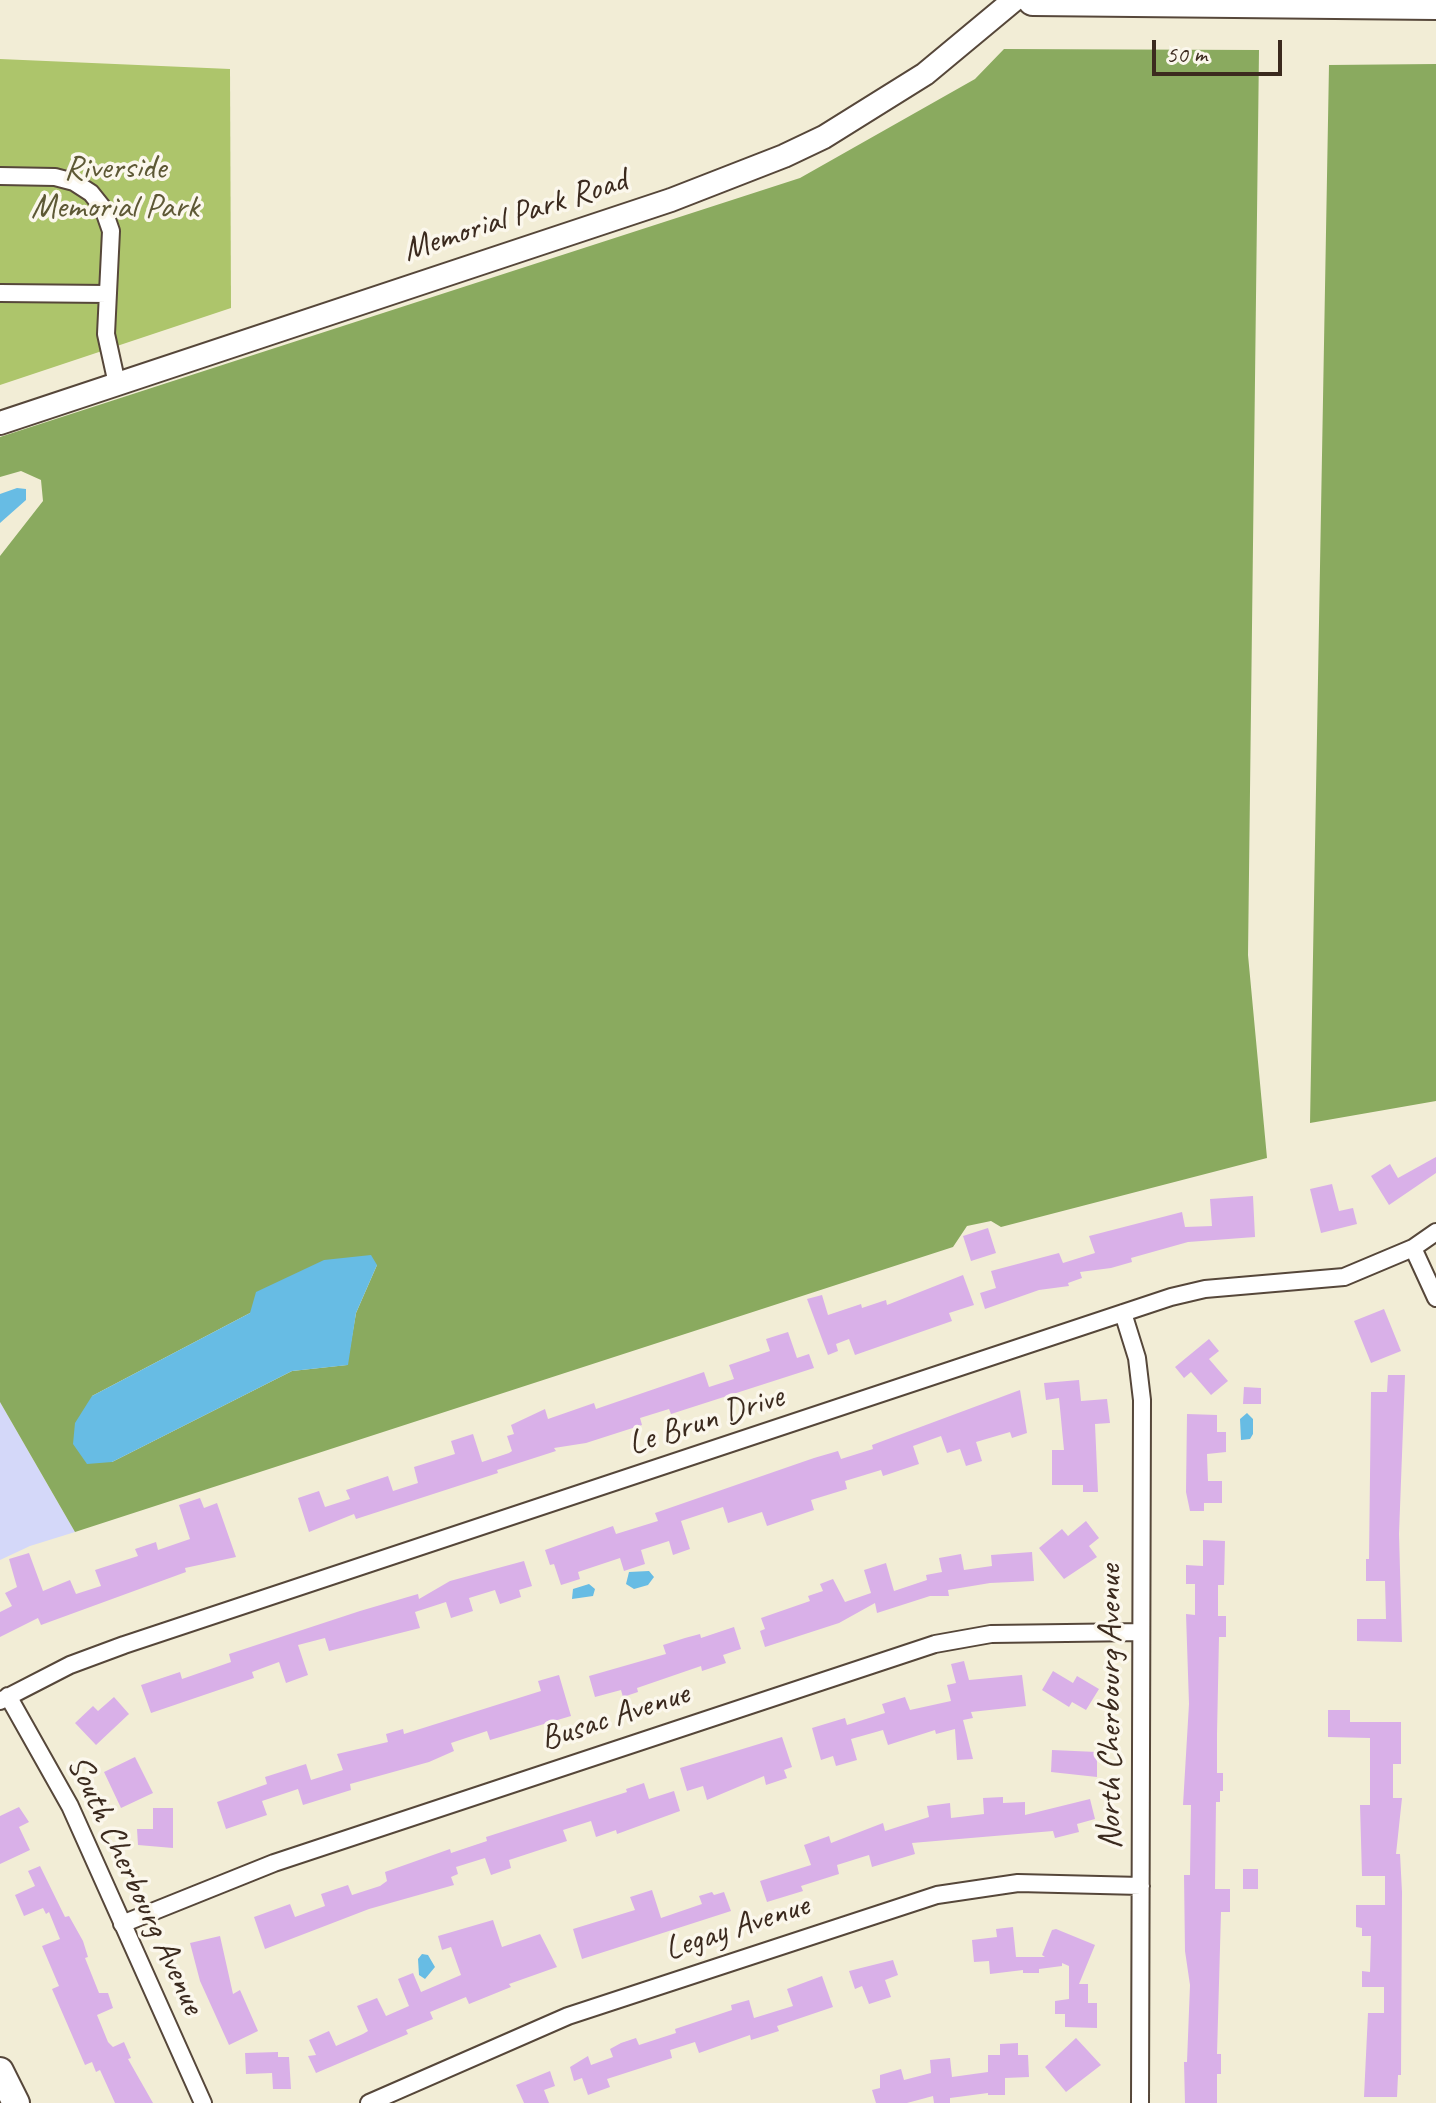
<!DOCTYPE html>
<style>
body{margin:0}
#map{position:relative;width:1436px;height:2103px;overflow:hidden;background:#f2edd6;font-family:Caveat,sans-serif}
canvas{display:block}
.scale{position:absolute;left:1152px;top:40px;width:130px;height:36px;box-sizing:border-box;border:4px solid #3b2a1e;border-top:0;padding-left:10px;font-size:24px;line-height:28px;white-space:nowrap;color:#3b2a1e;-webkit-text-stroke:6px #fbf7ec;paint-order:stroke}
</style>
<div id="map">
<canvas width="1436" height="2103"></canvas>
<div class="scale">50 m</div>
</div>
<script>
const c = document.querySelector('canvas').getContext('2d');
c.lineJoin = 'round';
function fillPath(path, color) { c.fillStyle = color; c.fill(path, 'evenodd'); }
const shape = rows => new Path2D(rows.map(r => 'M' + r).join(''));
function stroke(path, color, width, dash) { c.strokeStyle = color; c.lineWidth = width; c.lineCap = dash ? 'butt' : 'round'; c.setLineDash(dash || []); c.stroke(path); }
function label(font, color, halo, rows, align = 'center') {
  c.font = font + ' Caveat,sans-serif'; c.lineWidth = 7; c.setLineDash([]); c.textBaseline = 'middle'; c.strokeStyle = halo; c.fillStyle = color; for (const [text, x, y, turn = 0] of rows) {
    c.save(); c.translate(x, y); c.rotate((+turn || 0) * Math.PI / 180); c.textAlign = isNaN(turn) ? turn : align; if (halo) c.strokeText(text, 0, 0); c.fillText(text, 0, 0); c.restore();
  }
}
fillPath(shape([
 [0,1402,75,1532,30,1546,0,1560]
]), '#d4d8f9');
fillPath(shape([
 [0,59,230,69,231,308,0,385]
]), '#adc56b');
fillPath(shape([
 [1004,49,1259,50,1248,955,1267,1158,1001,1227,991,1221,967,1226,953,1247,75,1532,0,1402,0,556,43,501,41,480,21,471,0,477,0,437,800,178,975,79],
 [377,1265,356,1313,347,1365,292,1371,112,1462,92,1396,250,1313],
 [1436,64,1436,1101,1310,1123,1329,65]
]), '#8aaa5f');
fillPath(shape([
 [17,488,26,489,26,500,0,523,0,494],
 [371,1255,377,1265,356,1313,348,1365,292,1371,112,1462,87,1464,73,1444,75,1423,92,1396,250,1313,256,1292,324,1260],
 [1247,1413,1253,1419,1253,1434,1250,1439,1241,1440,1240,1419],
 [649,1571,654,1577,648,1585,634,1589,626,1584,629,1572],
 [589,1584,595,1589,593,1596,572,1599,573,1589],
 [422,1954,428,1955,435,1967,425,1979,419,1975,418,1959]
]), '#67bce4');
fillPath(shape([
 [1436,1157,1436,1173,1389,1205,1371,1176,1390,1164,1398,1178],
 [1332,1184,1339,1211,1353,1208,1357,1224,1321,1233,1310,1189],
 [1253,1196,1255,1237,1188,1242,1131,1258,1132,1262,1111,1268,1080,1272,1082,1278,1068,1283,1069,1286,1039,1290,985,1309,980,1293,996,1288,991,1271,1059,1253,1063,1263,1095,1253,1089,1236,1182,1212,1185,1227,1212,1226,1210,1199],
 [988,1228,996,1253,971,1261,963,1236],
 [963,1275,974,1305,949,1313,952,1321,855,1355,849,1339,836,1344,838,1351,828,1355,807,1299,822,1295,828,1315,861,1304,862,1308,886,1300,887,1305],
 [1384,1309,1401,1351,1371,1363,1354,1321],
 [788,1332,797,1358,809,1354,814,1368,671,1414,669,1409,640,1418,642,1425,586,1443,554,1448,556,1451,497,1470,498,1473,356,1519,354,1514,309,1532,298,1498,319,1491,325,1507,350,1499,346,1490,388,1476,393,1491,418,1483,414,1467,455,1454,451,1441,473,1434,482,1462,509,1453,512,1451,507,1436,514,1434,511,1425,545,1409,548,1419,594,1403,596,1409,704,1372,709,1387,734,1379,729,1365,770,1351,766,1339],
 [1209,1339,1219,1351,1209,1359,1228,1381,1211,1395,1191,1372,1184,1378,1175,1367],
 [1388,1375,1405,1375,1399,1534,1402,1642,1357,1641,1357,1619,1386,1619,1385,1581,1366,1581,1366,1559,1369,1559,1371,1392,1387,1392],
 [1079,1380,1081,1401,1107,1399,1110,1423,1095,1424,1098,1492,1083,1492,1083,1485,1052,1485,1052,1450,1064,1450,1059,1398,1046,1400,1044,1383],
 [1244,1387,1261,1388,1261,1404,1243,1404],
 [1020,1390,1027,1433,1012,1438,1010,1432,976,1442,982,1461,966,1466,960,1449,947,1453,941,1436,913,1446,919,1464,883,1476,881,1470,845,1481,847,1489,811,1500,814,1510,767,1526,762,1512,728,1523,723,1507,681,1521,690,1549,673,1555,669,1541,641,1550,645,1564,624,1571,620,1558,578,1572,580,1579,561,1585,554,1564,550,1565,545,1550,613,1526,616,1534,658,1521,655,1513,814,1458,838,1451,841,1459,873,1449,872,1445],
 [1187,1414,1217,1415,1217,1432,1226,1432,1226,1452,1207,1454,1208,1481,1222,1481,1222,1503,1204,1503,1204,1511,1190,1511,1186,1492],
 [200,1498,204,1508,217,1503,236,1557,185,1568,186,1572,41,1625,38,1618,0,1637,0,1612,12,1606,5,1593,17,1587,9,1559,29,1553,43,1591,70,1580,76,1594,101,1586,95,1570,138,1556,135,1549,156,1542,158,1550,190,1539,179,1505],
 [1086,1521,1099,1538,1089,1546,1097,1557,1064,1579,1039,1548,1062,1529,1068,1536],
 [1203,1540,1225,1541,1224,1585,1218,1585,1218,1616,1226,1616,1226,1637,1219,1637,1217,1734,1217,1773,1223,1773,1223,1791,1220,1791,1220,1802,1216,1802,1215,1889,1230,1889,1230,1912,1221,1912,1217,2054,1221,2054,1221,2074,1217,2074,1217,2103,1185,2103,1184,2062,1187,2062,1190,1985,1185,1951,1184,1875,1190,1875,1191,1805,1183,1805,1189,1704,1186,1614,1195,1615,1195,1584,1186,1584,1186,1565,1203,1566],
 [1032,1552,1034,1581,990,1583,948,1590,949,1596,930,1596,877,1613,875,1603,839,1623,765,1647,760,1631,765,1629,761,1618,810,1601,808,1596,823,1591,820,1584,833,1579,845,1602,871,1593,864,1570,886,1563,894,1591,927,1580,926,1575,942,1572,939,1558,961,1554,964,1570,992,1566,991,1555],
 [524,1561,532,1586,519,1590,521,1597,500,1604,495,1590,469,1598,473,1611,451,1618,446,1602,415,1612,420,1628,329,1651,325,1638,298,1645,308,1675,286,1683,279,1662,252,1672,254,1678,151,1713,141,1685,180,1672,182,1679,231,1662,229,1654,360,1611,418,1594,419,1599,450,1581],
 [734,1627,741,1649,723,1655,726,1663,702,1671,701,1666,637,1688,638,1692,623,1697,621,1690,595,1697,589,1676,666,1654,663,1645,685,1638,700,1634,701,1638],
 [964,1661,969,1680,1022,1675,1026,1706,971,1712,973,1718,963,1720,973,1759,957,1760,955,1729,936,1734,935,1730,888,1745,883,1730,851,1739,857,1760,836,1766,833,1756,821,1760,812,1728,845,1718,847,1725,885,1713,882,1704,905,1697,910,1710,951,1701,947,1685,956,1683,951,1664],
 [1053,1671,1073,1683,1077,1676,1099,1689,1086,1710,1072,1702,1069,1707,1042,1690],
 [559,1675,571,1716,490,1740,487,1731,451,1743,454,1751,429,1762,350,1784,351,1790,303,1805,298,1789,262,1801,267,1815,226,1829,217,1802,267,1784,265,1777,306,1764,311,1780,343,1770,337,1754,388,1742,386,1734,403,1729,404,1734,541,1691,538,1681],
 [114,1697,129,1714,96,1745,75,1723,93,1706,98,1711],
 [1328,1710,1350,1710,1350,1722,1401,1722,1401,1764,1393,1764,1393,1798,1402,1798,1396,1854,1400,1854,1402,1892,1401,2075,1398,2075,1397,2097,1364,2097,1368,2013,1384,2013,1384,1987,1362,1987,1362,1971,1370,1972,1371,1936,1362,1936,1362,1928,1356,1927,1356,1905,1385,1905,1385,1876,1362,1876,1360,1805,1370,1805,1370,1738,1328,1737],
 [782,1737,792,1767,784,1770,787,1778,766,1785,764,1776,707,1800,703,1786,687,1791,680,1768],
 [1052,1750,1097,1752,1097,1777,1051,1772],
 [135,1757,153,1793,121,1808,104,1772],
 [644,1783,649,1799,674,1791,680,1811,617,1834,616,1830,596,1837,591,1821,563,1830,567,1841,509,1860,511,1868,491,1875,485,1858,456,1867,458,1874,451,1877,454,1885,369,1909,265,1949,254,1917,290,1904,295,1917,325,1906,321,1894,348,1885,352,1895,380,1886,387,1881,385,1872,450,1849,451,1853,487,1841,486,1837,627,1792,626,1789],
 [1003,1797,1003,1803,1025,1802,1025,1815,1090,1799,1095,1819,1077,1824,1079,1832,1055,1838,1053,1831,912,1843,915,1854,872,1867,869,1855,837,1865,839,1874,801,1886,803,1891,767,1902,760,1881,811,1865,804,1845,829,1836,831,1843,883,1823,885,1831,929,1817,927,1806,950,1803,951,1818,984,1814,983,1798],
 [19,1807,29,1822,19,1827,30,1850,0,1864,0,1816],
 [153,1808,173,1808,173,1848,138,1845,137,1829,153,1829],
 [40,1866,65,1917,69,1916,83,1941,88,1957,85,1958,99,1993,108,1993,113,2008,97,2015,108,2042,113,2047,124,2042,131,2058,128,2059,153,2103,115,2103,100,2070,96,2072,92,2062,85,2065,52,1989,59,1986,42,1946,60,1939,49,1912,46,1914,43,1908,24,1916,15,1895,35,1886,28,1871],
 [1243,1869,1258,1869,1258,1889,1243,1889],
 [652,1890,661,1918,702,1904,699,1896,712,1892,714,1895,724,1892,731,1911,582,1959,573,1929,635,1910,630,1897],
 [493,1920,502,1947,540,1934,557,1967,509,1984,511,1987,469,2004,466,1997,430,2012,433,2019,406,2030,408,2034,316,2073,308,2056,316,2055,309,2040,329,2031,336,2046,363,2034,368,2031,357,2006,377,1998,386,2016,409,2006,398,1979,413,1973,421,1992,461,1975,451,1947,442,1950,438,1936],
 [1013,1927,1016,1957,1045,1957,1042,1955,1052,1930,1056,1929,1095,1945,1079,1984,1088,1984,1088,2003,1097,2003,1097,2028,1065,2027,1065,2014,1055,2014,1055,2001,1069,1999,1069,1966,1062,1963,1062,1966,1039,1969,1039,1973,1023,1973,1023,1970,990,1974,989,1961,974,1962,972,1940,997,1937,996,1929],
 [220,1936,233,1994,240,1990,258,2031,229,2045,200,1981,190,1943],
 [893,1960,898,1975,885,1980,891,1997,869,2004,862,1986,855,1989,849,1971],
 [822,1976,833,2007,777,2026,779,2031,751,2040,750,2035,699,2053,695,2042,670,2050,672,2058,607,2079,610,2087,588,2095,582,2078,574,2081,570,2067,588,2056,591,2065,613,2057,610,2049,621,2043,636,2038,639,2045,676,2033,675,2029,732,2010,731,2005,749,2000,754,2018,793,2006,787,1989],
 [1076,2038,1101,2065,1066,2092,1045,2067],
 [1018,2043,1018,2055,1028,2055,1029,2077,1005,2078,1005,2095,988,2095,988,2093,950,2098,950,2103,934,2103,933,2096,907,2103,876,2103,872,2090,880,2088,880,2075,901,2069,904,2080,931,2073,930,2060,950,2058,952,2077,988,2072,988,2055,1000,2055,1000,2044],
 [278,2052,278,2057,289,2057,291,2089,273,2089,272,2073,246,2074,245,2053],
 [550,2071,555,2086,544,2090,549,2103,524,2103,516,2085]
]), '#d9b0e8');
const street = shape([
 [0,176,55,177,74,182,91,193,103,208,111,231,106,334,117,384],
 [0,293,108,294],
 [1413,1248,1436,1298],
 [1123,1313,1137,1358,1142,1400,1140,2103],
 [8,1696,70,1806,203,2103],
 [0,1701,70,1665,124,1645,1171,1297,1205,1289,1344,1277,1413,1248,1436,1232],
 [122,1924,274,1863,935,1644,991,1634,1141,1632],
 [369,2103,568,2016,937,1895,1018,1883,1141,1886]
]);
const secondary = shape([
 [0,423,671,200,784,156,824,137,925,74,1014,0]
]);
const primary = shape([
 [0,2071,16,2103]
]);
const highway = shape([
 [1033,0,1436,4]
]);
stroke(street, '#56473a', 20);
stroke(secondary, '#56473a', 26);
stroke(primary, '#56473a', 30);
stroke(highway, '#56473a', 34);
stroke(street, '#fff', 16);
stroke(secondary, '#fff', 22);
stroke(primary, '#fff', 26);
stroke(highway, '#fff', 30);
label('34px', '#5d5835', '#fbf7ec', [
 ["Riverside",115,169],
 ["Memorial Park",115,208]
]);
label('34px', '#3b2a1e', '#fbf7ec', [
 ["Memorial Park Road",515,216,-18],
 ["Le Brun Drive",706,1421,-18],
 ["North Cherbourg Avenue",1111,1707,-90],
 ["Busac Avenue",615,1717,-18],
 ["South Cherbourg Avenue",135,1885,65],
 ["Legay Avenue",737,1928,-18]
]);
</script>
